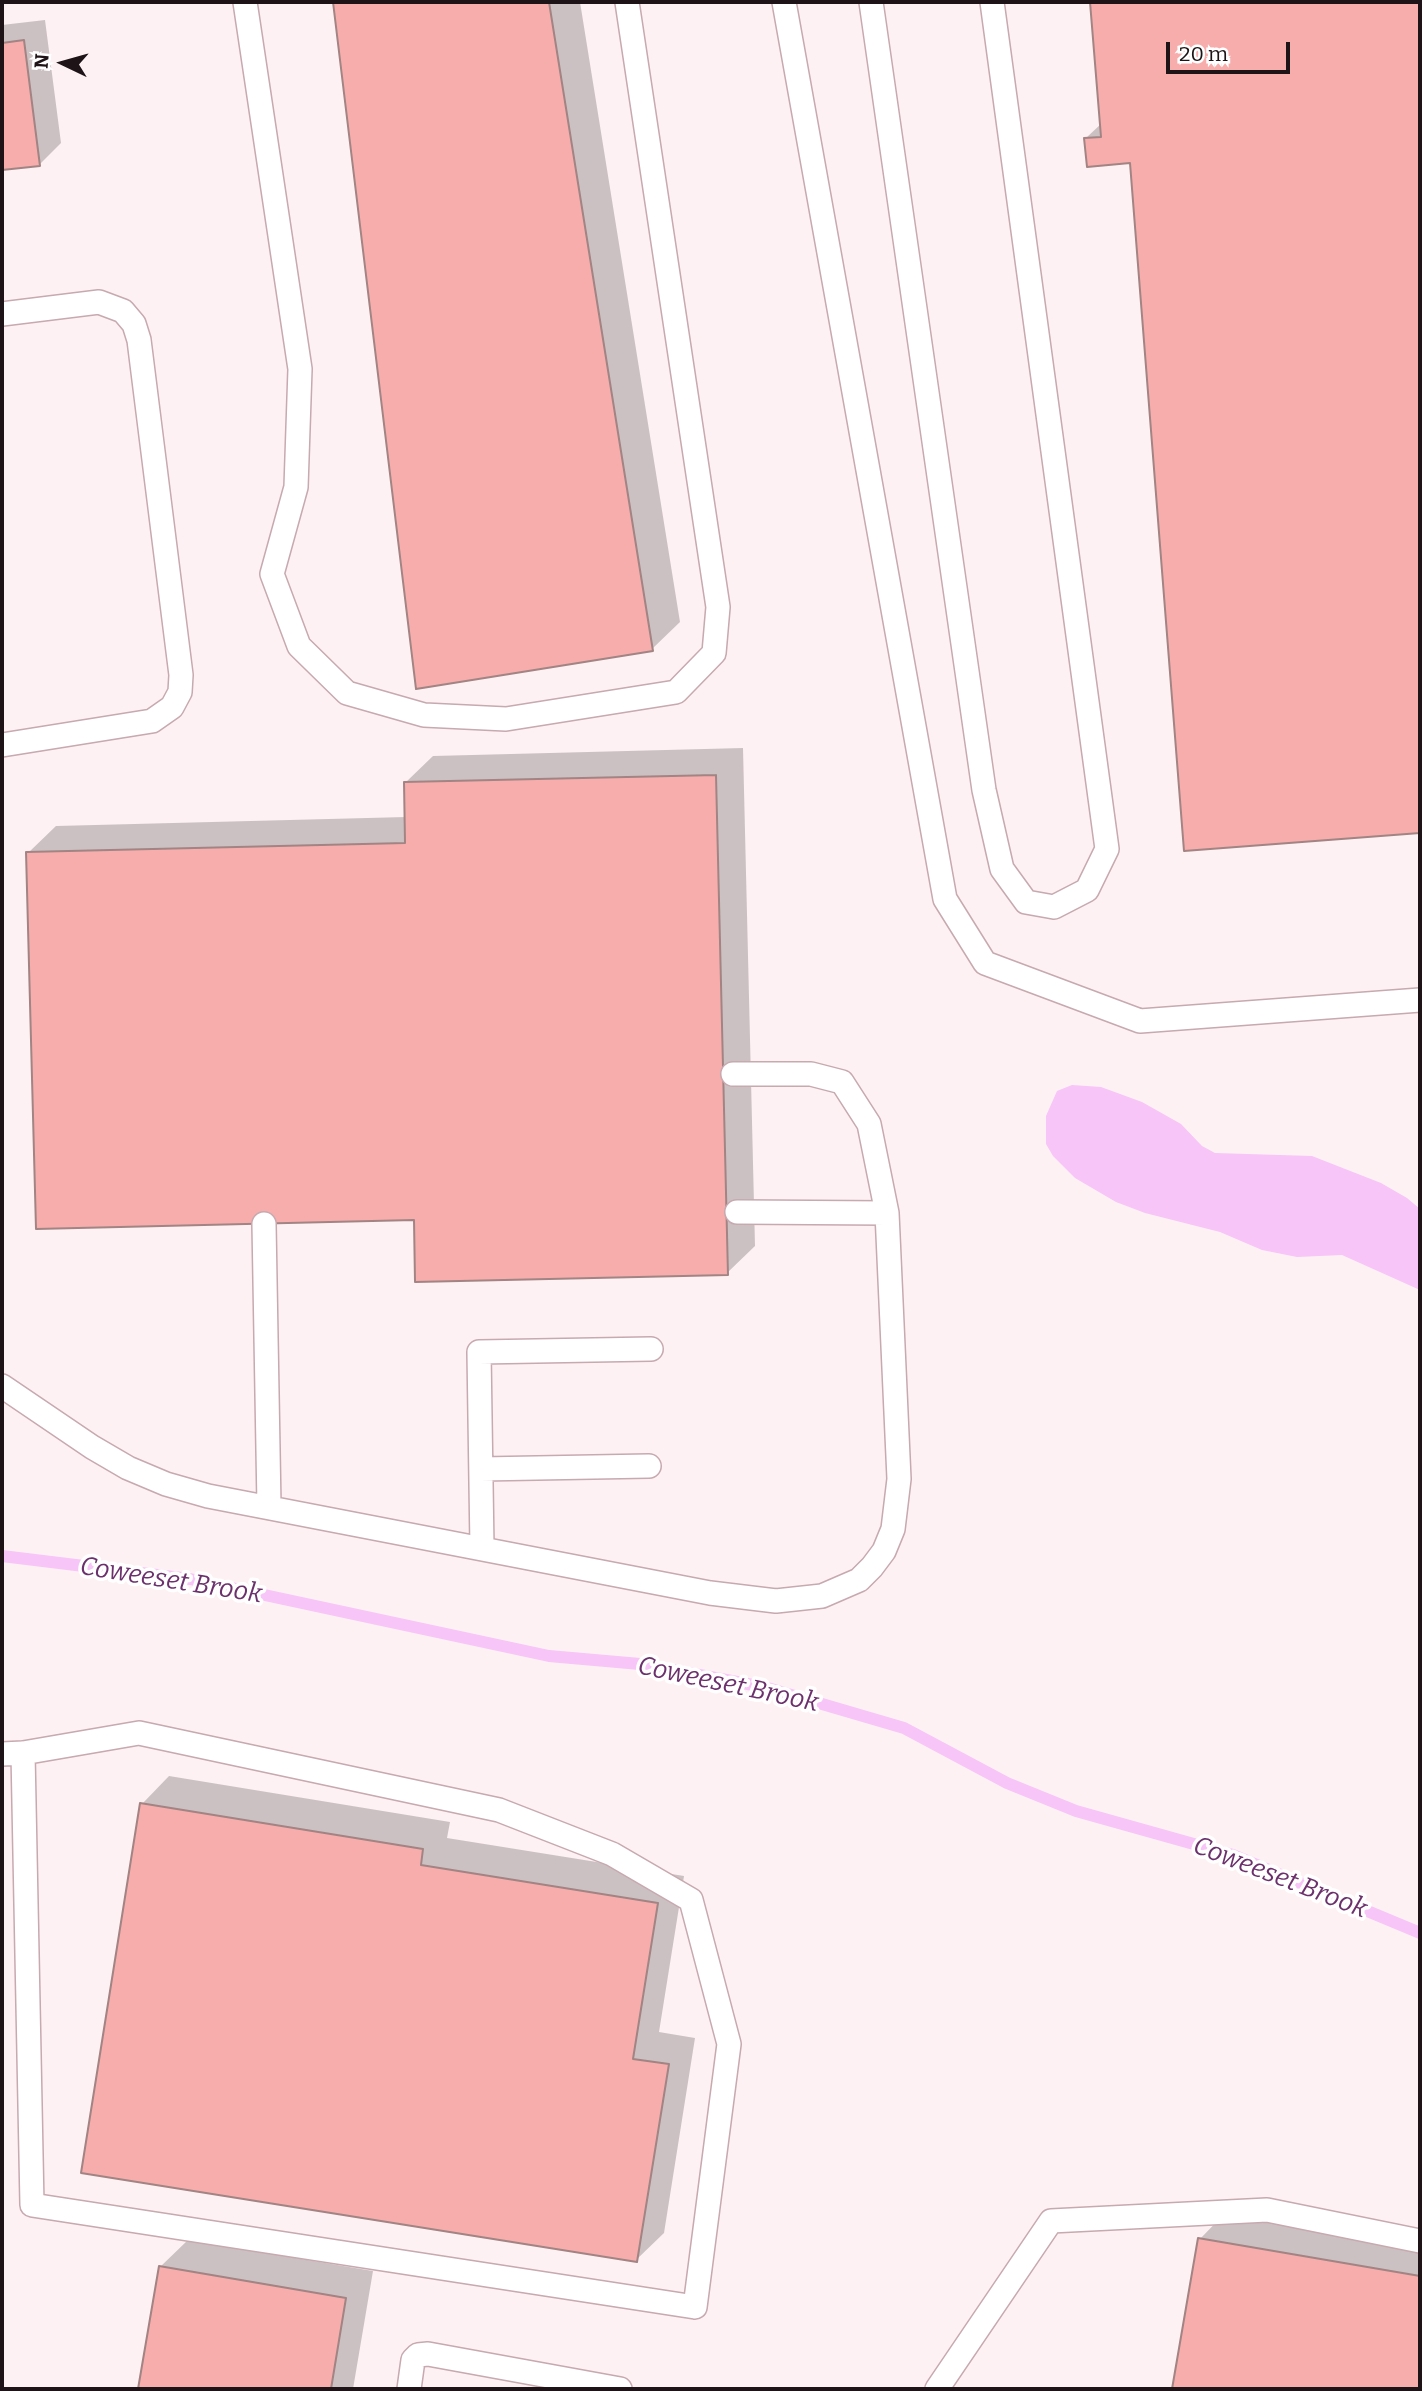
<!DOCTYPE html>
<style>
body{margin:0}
#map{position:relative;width:1422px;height:2391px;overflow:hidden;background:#fef1f3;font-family:Bitter,serif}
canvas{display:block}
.frame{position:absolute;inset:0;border:4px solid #1e1316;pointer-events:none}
.north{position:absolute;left:28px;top:28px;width:70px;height:70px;-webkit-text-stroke:5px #fff;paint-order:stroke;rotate:275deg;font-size:19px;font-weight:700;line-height:28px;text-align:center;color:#1e1316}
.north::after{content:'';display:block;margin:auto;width:24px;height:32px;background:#1e1316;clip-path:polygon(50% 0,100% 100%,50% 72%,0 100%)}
.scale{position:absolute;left:1166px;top:42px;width:124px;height:32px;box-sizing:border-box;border:4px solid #1e1316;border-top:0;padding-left:9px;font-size:21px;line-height:24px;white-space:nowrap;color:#1e1316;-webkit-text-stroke:5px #fff;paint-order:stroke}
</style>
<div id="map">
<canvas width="1422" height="2391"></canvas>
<div class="frame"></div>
<div class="north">N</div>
<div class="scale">20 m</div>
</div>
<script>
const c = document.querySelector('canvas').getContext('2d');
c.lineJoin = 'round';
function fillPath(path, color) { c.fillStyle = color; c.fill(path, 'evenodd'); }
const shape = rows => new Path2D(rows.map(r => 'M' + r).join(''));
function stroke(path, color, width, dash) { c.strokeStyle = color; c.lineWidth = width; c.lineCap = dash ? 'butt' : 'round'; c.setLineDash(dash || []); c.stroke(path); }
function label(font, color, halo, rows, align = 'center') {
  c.font = font + ' Bitter,serif'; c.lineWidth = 7; c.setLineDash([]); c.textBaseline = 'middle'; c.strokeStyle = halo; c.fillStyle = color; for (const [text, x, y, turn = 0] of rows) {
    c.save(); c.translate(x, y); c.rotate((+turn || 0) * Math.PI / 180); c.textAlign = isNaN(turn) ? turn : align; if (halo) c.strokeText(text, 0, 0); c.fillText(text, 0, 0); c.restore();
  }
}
fillPath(shape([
 [1072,1085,1101,1087,1142,1102,1181,1124,1202,1146,1215,1153,1312,1156,1381,1183,1407,1198,1420,1209,1420,1290,1342,1255,1297,1257,1262,1250,1220,1232,1145,1213,1116,1202,1075,1178,1053,1156,1046,1144,1046,1116,1057,1091]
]), '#f7c5f7');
fillPath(shape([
 [335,2,580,2,680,622,652,649,417,687],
 [1092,2,1420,2,1420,831,1186,849,1131,161,1086,138,1102,123],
 [45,20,61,143,40,164,2,169,2,25],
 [743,748,755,1246,727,1273,415,1218,28,853,56,826,406,817,405,783,433,756],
 [169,1776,450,1822,447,1838,684,1876,659,2032,695,2038,664,2233,636,2260,142,1804],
 [1227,2211,1420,2245,1420,2389,1174,2389,1200,2239],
 [188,2240,373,2271,353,2389,139,2389,160,2267]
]), '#0003');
stroke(shape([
 [2,1556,190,1579,549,1656,640,1664,764,1687,904,1728,1007,1783,1076,1811,1233,1855,1420,1933]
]), '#f7c5f7', 12);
const building = shape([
 [333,2,549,2,653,651,416,689,333,2],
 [1090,2,1420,2,1420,833,1184,851,1130,163,1087,167,1084,138,1101,137,1090,2],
 [24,40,40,166,2,170,2,43,24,40],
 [716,775,728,1275,415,1282,414,1220,36,1229,26,852,405,843,404,782,716,775],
 [140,1803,423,1849,421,1865,658,1903,633,2059,669,2064,637,2262,81,2173,140,1803],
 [1198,2238,1420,2276,1420,2389,1172,2389,1198,2238],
 [159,2266,346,2298,331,2389,138,2389,159,2266]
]);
fillPath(building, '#f7adab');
stroke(building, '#a18483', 2);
const service = shape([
 [245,2,300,369,296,487,272,574,299,646,347,693,424,715,506,719,676,692,714,653,718,607,627,2],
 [784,2,945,899,985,963,1140,1021,1420,1000],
 [871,2,984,790,1002,869,1026,902,1054,907,1087,890,1107,849,992,2],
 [2,314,99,302,123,311,134,324,139,340,181,675,180,692,172,707,152,721,2,745],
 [733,1074,811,1074,842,1082,869,1124,887,1213],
 [264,1224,269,1506],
 [2,1386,92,1447,128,1468,166,1484,208,1496,710,1593,776,1601,822,1596,859,1580,872,1567,884,1551,893,1529,899,1479,887,1213,737,1212],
 [481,1469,649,1466],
 [482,1548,479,1352,651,1349],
 [2,1754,23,1753,139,1733,499,1810,612,1854,691,1900,729,2044,695,2307,32,2205,23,1753],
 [409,2389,413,2360,418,2355,428,2354,620,2389],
 [937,2389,1051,2221,1267,2210,1420,2241]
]);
stroke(service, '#c7a9b0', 26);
stroke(service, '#fff', 23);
label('italic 26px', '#6c316d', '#fff', [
 ["Coweeset Brook",171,1581,9],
 ["Coweeset Brook",728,1685,12],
 ["Coweeset Brook",1280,1878,21]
]);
</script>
